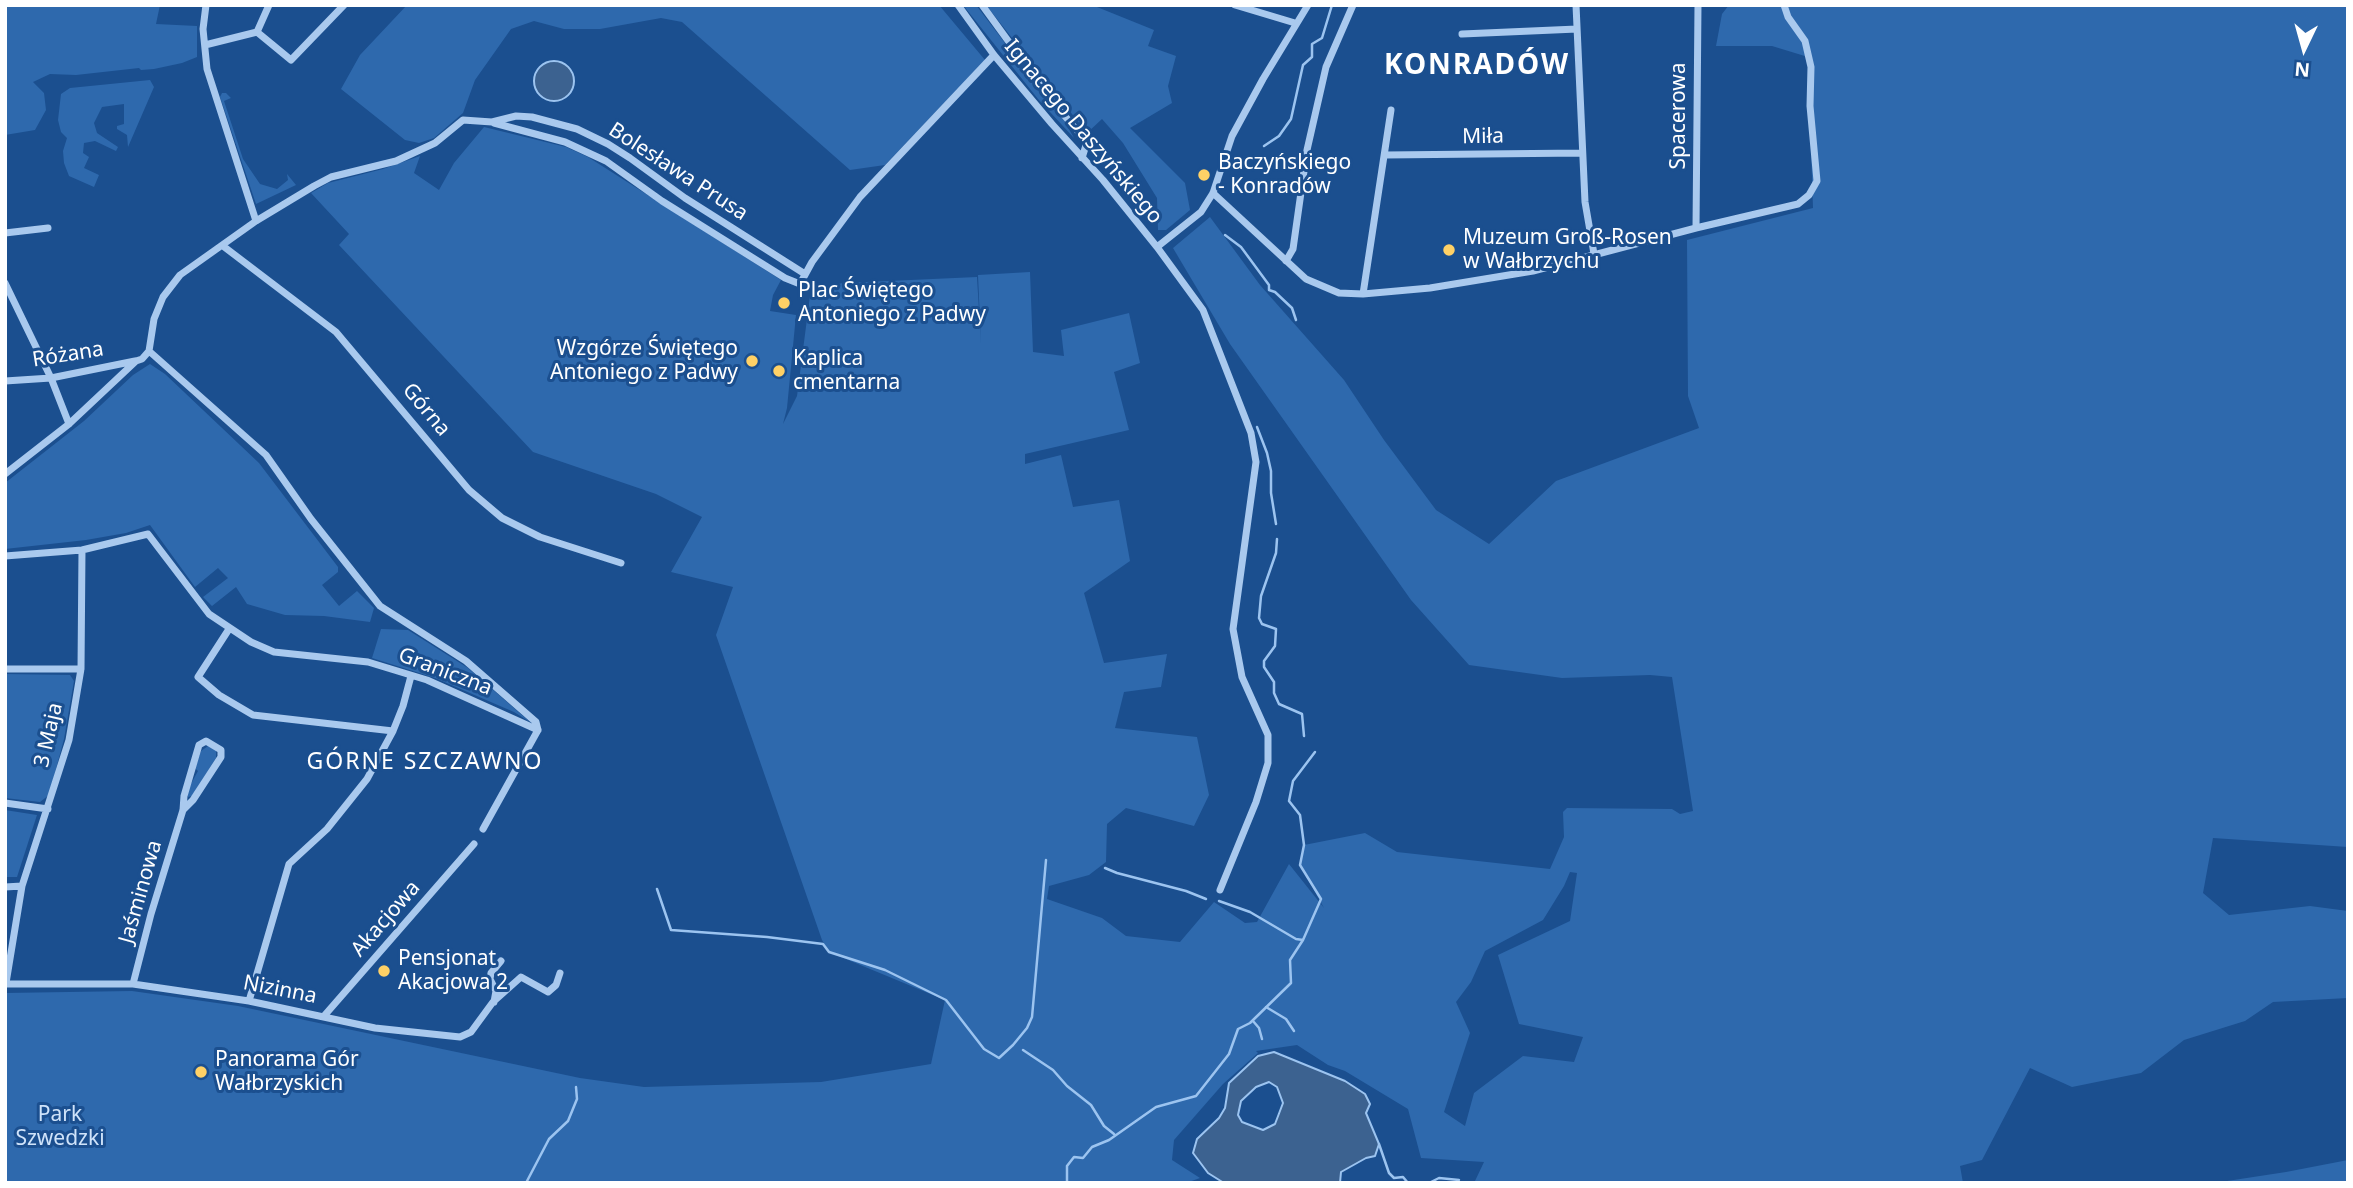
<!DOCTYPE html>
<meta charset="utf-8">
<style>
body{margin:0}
#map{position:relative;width:2353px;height:1188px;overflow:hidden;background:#1b4f8f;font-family:"Noto Sans",sans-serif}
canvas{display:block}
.frame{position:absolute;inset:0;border:7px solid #fff;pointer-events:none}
.north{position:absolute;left:2269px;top:14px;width:70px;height:70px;-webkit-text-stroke:5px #1b4f8f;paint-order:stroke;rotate:185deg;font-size:19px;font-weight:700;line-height:28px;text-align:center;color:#fff}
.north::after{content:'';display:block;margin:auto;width:24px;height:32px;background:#fff;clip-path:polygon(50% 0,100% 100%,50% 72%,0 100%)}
</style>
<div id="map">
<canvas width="2353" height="1188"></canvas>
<div class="frame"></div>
<div class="north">N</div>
</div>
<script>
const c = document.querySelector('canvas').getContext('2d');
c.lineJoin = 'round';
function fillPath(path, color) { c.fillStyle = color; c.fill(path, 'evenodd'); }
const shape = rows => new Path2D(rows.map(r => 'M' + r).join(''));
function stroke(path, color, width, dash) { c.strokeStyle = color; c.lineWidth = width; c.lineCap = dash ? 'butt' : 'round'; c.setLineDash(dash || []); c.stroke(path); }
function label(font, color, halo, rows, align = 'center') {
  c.font = font + ' "Noto Sans",sans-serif'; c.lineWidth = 6; c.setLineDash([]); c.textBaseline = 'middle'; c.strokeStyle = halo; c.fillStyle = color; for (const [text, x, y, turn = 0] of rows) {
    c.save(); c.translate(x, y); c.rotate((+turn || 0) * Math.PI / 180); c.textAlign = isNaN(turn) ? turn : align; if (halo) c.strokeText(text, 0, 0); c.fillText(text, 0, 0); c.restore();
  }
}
fillPath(shape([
 [5,5,160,5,156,24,197,26,197,57,182,63,154,69,141,70,139,68,76,75,50,74,33,82,44,93,46,110,35,130,5,135],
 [407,5,939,5,985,60,885,165,850,170,682,22,661,18,600,29,564,29,534,21,511,29,475,80,463,113,434,138,419,143,405,140,341,89,360,55],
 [963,5,976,5,1065,122,1074,138,1038,99],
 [986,5,1092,5,1154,30,1148,46,1176,56,1168,86,1172,103,1130,128,1185,183,1190,210,1166,230,1158,230,1157,198,1123,143,1102,119,1087,133],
 [1729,5,2348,5,2348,847,2213,838,2203,893,2229,915,2310,906,2348,911,2348,998,2273,1002,2245,1021,2184,1040,2141,1073,2072,1087,2030,1068,1982,1160,1960,1166,1963,1183,1477,1183,1475,1181,1484,1162,1421,1158,1408,1109,1345,1071,1328,1065,1297,1045,1256,1051,1258,1053,1223,1084,1174,1140,1172,1160,1200,1178,1186,1183,5,1183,5,993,132,991,238,1006,580,1078,644,1087,821,1082,931,1064,945,1000,829,952,822,940,716,635,733,587,671,572,702,517,656,494,533,452,339,245,349,234,311,193,328,183,383,169,420,156,414,173,439,190,454,163,484,127,566,147,588,157,781,280,773,295,770,311,796,315,787,408,783,424,797,396,811,288,844,283,977,277,981,344,978,275,1030,272,1033,352,1064,356,1061,330,1129,313,1140,363,1114,372,1129,430,1025,454,1025,464,1061,455,1073,507,1119,500,1130,561,1084,593,1104,663,1167,654,1161,687,1124,692,1115,728,1197,737,1209,795,1194,826,1126,808,1107,824,1106,862,1089,875,1049,886,1047,899,1102,918,1126,936,1180,942,1214,902,1245,923,1257,922,1289,864,1324,908,1300,865,1304,845,1365,833,1397,852,1550,869,1564,837,1563,812,1567,808,1672,809,1680,814,1693,811,1672,677,1650,675,1562,678,1469,665,1411,600,1230,344,1173,248,1210,217,1260,285,1344,380,1384,440,1436,510,1489,544,1556,481,1699,428,1688,396,1687,240,1813,208,1808,57,1772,46,1716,46,1722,14],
 [1570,872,1577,873,1570,921,1498,955,1519,1024,1583,1037,1574,1062,1523,1056,1474,1093,1465,1126,1444,1112,1470,1033,1456,1002,1471,982,1485,951,1543,920,1564,886],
 [150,80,154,87,128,147,127,135,117,129,117,126,124,124,124,104,102,107,94,123,97,133,118,147,116,151,95,141,84,143,83,153,89,157,84,168,99,175,94,187,69,176,64,163,63,151,67,138,61,132,58,120,61,94,70,88],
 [222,93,226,93,231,98,224,101,243,159,260,184,277,189,288,180,287,174,296,185,256,204,220,97],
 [150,364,165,374,259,463,338,567,338,572,322,585,339,606,357,591,374,608,370,622,324,616,285,615,247,604,236,587,212,606,203,597,228,578,218,568,195,587,150,525,126,533,86,540,5,549,5,483,84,421,133,375],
 [381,629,408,630,468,668,530,722,514,712,435,678,372,658],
 [5,674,70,675,74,681,64,739,49,795,40,802,5,798],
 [208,746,216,749,216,758,192,796,188,797,187,791,198,771,195,768,201,751],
 [5,810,37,815,17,877,5,877],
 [2348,1160,2348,1183,2214,1183,2286,1172]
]), '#2e69ad');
const water = shape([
 '534 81a20 20 0 1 1 40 0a20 20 0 1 1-40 0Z',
 [1274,1052,1345,1081,1365,1094,1370,1104,1366,1113,1379,1144,1375,1156,1366,1158,1341,1172,1340,1183,1224,1183,1208,1173,1193,1153,1197,1139,1219,1118,1225,1108,1229,1083,1258,1056,1274,1052],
 [1269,1082,1277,1087,1283,1103,1275,1124,1263,1130,1242,1122,1238,1115,1241,1101,1256,1087,1269,1082]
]);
fillPath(water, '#3c6290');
stroke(water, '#9cc4f0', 2);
stroke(shape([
 [1264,146,1279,136,1291,119,1303,65,1312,57,1312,44,1322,38,1332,5],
 [1225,235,1241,247,1269,285,1269,290,1275,292,1292,308,1296,320],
 [1257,427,1267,453,1271,471,1271,493,1276,524],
 [1277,539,1276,553,1261,596,1259,618,1262,624,1276,629,1275,646,1264,661,1264,667,1274,682,1274,693,1279,704,1302,714,1304,736],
 [1105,868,1117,873,1186,891,1206,899],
 [657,889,671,930,767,937,823,944,829,952,885,970,946,1000,984,1049,999,1058,1013,1045,1027,1028,1032,1017,1046,860],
 [1219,901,1250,912,1296,939,1303,940],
 [1266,1007,1286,1019,1294,1031],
 [1253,1021,1259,1028,1262,1039],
 [1023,1050,1053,1070,1067,1086,1091,1105,1104,1126,1114,1134],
 [1379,1144,1389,1173,1394,1178,1403,1177,1408,1183],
 [526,1183,549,1139,568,1121,577,1099,576,1087],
 [1067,1183,1067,1166,1074,1157,1083,1158,1092,1147,1109,1140,1156,1107,1196,1096,1229,1054,1238,1029,1250,1023,1291,983,1290,960,1303,940,1321,899,1300,865,1304,845,1300,815,1289,801,1293,781,1315,752],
 [1429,1183,1439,1178,1459,1180]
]), '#9cc4f0', 2.5);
stroke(shape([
 [206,5,203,29,207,69,256,221],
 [958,5,994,55,1052,124,1103,180,1157,247,1203,310,1251,433,1256,462,1233,629,1242,677,1268,735,1268,763,1256,802,1220,890],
 [982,5,1052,101,1087,142,1082,158],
 [1235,5,1295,23],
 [1576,5,1585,202,1594,254],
 [257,32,269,5],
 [1462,34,1577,29],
 [205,45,257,32,291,60,344,5],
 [494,123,565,142,606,161,662,201,785,278,800,284,812,262,860,197,994,55],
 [1385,155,1582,153],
 [1213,193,1306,279,1339,293,1363,294,1430,288,1533,271,1696,228,1798,204,1809,195,1817,181,1810,106,1811,67,1805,41,1788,17,1784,5],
 [1696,228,1698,5],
 [5,233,48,228],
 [223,246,336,332,469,490,502,518,540,537,621,563],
 [1157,247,1201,212,1213,193,1232,136,1263,79,1308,5],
 [1286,261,1293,249,1307,150,1326,67,1353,5],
 [5,283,51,378,69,424],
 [1363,294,1391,110],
 [149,351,266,455,311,519,380,606,466,661,536,722,538,730],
 [5,381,51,378,135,361],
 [5,474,69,424,136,361,142,359,149,351,154,319,163,297,180,275,256,221,314,186,331,177,396,161,435,143,463,120,492,122,516,116,532,117,577,129,608,144,630,158,685,198,805,274],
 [5,556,82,550,148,534,209,614,251,642,274,652,368,662,427,680,538,730,483,829],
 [229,629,198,677,219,695,253,715,393,731],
 [5,669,81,669],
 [5,803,48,809],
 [5,887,22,886],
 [6,983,22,886,69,740,81,669,82,550],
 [5,984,133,984,249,1001,375,1028,460,1037,471,1032,493,1002,521,977,548,992,556,985,560,973],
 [133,984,151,914,183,810,184,796,199,745,206,741,221,750,221,757,193,800,183,810],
 [249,1001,289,864,327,829,367,779,393,731,403,706,411,676],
 [494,1002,496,991,490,979,491,973,501,961],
 [324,1016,474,844]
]), '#a9c9ee', 7);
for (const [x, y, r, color] of [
 [1204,175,7,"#ffd166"],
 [1449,250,7,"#ffd166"],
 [784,303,7,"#ffd166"],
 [752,361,7,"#ffd166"],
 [779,371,7,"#ffd166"],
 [384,971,7,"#ffd166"],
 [201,1072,7,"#ffd166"]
]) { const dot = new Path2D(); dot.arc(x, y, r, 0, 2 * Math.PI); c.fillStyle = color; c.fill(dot); stroke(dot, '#1b4f8f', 2.5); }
label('21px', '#fff', '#1b4f8f', [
 ["Spacerowa",1679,116,-90],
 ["Ignacego Daszyńskiego",1083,132,50],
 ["Miła",1483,137,-1],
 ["Bolesława Prusa",678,172,33],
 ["Różana",68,355,-9],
 ["Górna",426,410,50],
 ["Graniczna",445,672,21],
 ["3 Maja",49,735,-77],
 ["Jaśminowa",141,892,-74],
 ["Akacjowa",386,919,-49],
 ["Nizinna",280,990,11]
]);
label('21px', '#fff', '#1b4f8f', [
 ["Baczyńskiego",1218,163],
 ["- Konradów",1218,187],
 ["Muzeum Groß-Rosen",1463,238],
 ["w Wałbrzychu",1463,262],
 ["Plac Świętego",798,291],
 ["Antoniego z Padwy",798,315],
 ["Wzgórze Świętego",738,349,"right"],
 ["Antoniego z Padwy",738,373,"right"],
 ["Kaplica",793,359],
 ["cmentarna",793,383],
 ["Pensjonat",398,959],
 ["Akacjowa 2",398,983],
 ["Panorama Gór",215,1060],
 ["Wałbrzyskich",215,1084]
], 'left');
label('21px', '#cfe3fa', '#1b4f8f', [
 ["Park",60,1115],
 ["Szwedzki",60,1139]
]);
c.letterSpacing = '2px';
label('23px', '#fff', '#1b4f8f', [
 ["GÓRNE SZCZAWNO",425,762]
]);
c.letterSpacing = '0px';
c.letterSpacing = '2px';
label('bold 28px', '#fff', '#1b4f8f', [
 ["KONRADÓW",1477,66]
]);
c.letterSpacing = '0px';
</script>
